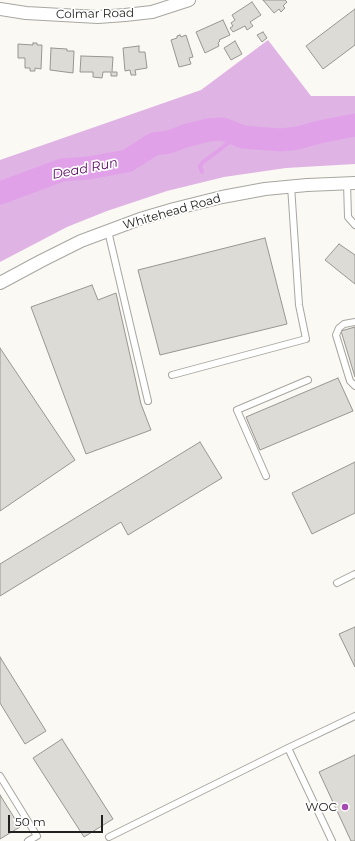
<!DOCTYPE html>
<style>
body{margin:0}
#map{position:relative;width:355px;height:841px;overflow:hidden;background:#fbf9f3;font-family:Montserrat,sans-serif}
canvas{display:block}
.scale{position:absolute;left:8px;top:815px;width:95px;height:18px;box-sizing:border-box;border:2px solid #22211f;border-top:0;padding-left:5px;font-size:12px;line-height:14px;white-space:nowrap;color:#22211f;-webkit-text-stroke:3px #fff;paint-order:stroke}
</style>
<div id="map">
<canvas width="355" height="841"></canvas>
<div class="scale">50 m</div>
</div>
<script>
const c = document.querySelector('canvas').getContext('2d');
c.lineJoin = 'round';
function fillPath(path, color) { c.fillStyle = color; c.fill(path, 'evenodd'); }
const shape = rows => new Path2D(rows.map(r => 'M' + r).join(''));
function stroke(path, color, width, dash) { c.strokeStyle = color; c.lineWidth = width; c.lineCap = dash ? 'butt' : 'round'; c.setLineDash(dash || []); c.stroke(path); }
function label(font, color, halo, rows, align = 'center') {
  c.font = font + ' Montserrat,sans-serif'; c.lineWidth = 3.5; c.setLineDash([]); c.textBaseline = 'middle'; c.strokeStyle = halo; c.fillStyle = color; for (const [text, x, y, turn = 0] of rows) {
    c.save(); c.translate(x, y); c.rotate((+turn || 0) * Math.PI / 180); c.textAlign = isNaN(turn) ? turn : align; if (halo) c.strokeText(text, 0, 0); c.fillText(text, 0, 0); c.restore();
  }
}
fillPath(shape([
 [268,40,311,96,355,96,355,164,286,168,224,177,167,191,107,211,67,227,0,262,0,160,201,90]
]), '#dfb4e4');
stroke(shape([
 [202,172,200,166,203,162,218,151,238,135]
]), '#e1a1e9', 4);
stroke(shape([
 [0,193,62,170,88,168,127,161,154,144,169,142,185,136,208,130,223,129,243,137,281,140,298,138,319,132,355,125]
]), '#e1a1e9', 23);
const building = shape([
 [263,0,285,0,287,2,283,6,285,8,281,12,279,9,274,13,263,0],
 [252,2,261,15,250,22,253,26,247,30,245,26,233,32,230,28,233,26,231,23,235,20,232,15,252,2],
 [355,9,355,45,323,69,306,46,355,9],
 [223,20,230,35,219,40,220,41,218,43,219,46,205,53,196,32,223,20],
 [263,32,267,38,262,42,257,35,263,32],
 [180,35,181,37,186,35,193,57,189,58,191,64,179,67,171,40,177,38,177,36,180,35],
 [235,41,242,54,231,60,224,48,235,41],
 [33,43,37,43,37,45,42,45,41,69,35,68,35,71,30,71,30,68,25,68,25,58,18,58,18,44,33,45,33,43],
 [139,46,139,52,145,52,147,68,135,70,136,75,131,75,130,70,125,71,123,48,139,46],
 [51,48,67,49,67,51,74,51,73,73,50,70,51,48],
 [81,56,113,57,112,72,117,72,117,76,111,76,111,72,103,72,102,78,93,77,93,72,80,72,81,56],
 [265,238,287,324,160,355,138,270,265,238],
 [339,244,355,255,355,284,325,260,339,244],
 [92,285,98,300,116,293,141,404,151,430,86,454,31,307,92,285],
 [355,327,355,377,341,331,355,327],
 [0,348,75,460,0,511,0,348],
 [338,378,353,411,260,450,246,417,338,378],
 [200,442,222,478,128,535,121,522,0,596,0,564,200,442],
 [355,462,355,513,312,534,292,493,355,462],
 [355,627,355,667,339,634,355,627],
 [0,657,46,731,25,744,0,703,0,657],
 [62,739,113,819,84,837,33,758,62,739],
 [355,755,355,841,351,841,319,772,355,755],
 [0,795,20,827,0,839,0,795]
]);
fillPath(building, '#dddbd5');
stroke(building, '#989691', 1);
const service = shape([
 [347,183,348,217,355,225],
 [108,231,148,401],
 [355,322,344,324,339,328,336,335,350,381,355,386],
 [172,375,306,339,299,305,291,186],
 [266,476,237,410,308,380],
 [337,583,355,574],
 [288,748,332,841],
 [0,776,37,836,28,841],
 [109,837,288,748,355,716]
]);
const minor = shape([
 [0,9,26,13,98,17,125,15,152,12,189,0],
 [0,283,41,261,81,241,140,219,174,209,222,197,265,189,307,185,355,183]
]);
stroke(service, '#a7a6a0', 8);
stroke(minor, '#a7a6a0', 14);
stroke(service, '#fff', 6);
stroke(minor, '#fff', 12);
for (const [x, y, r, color] of [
 [345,807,4,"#a649b2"]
]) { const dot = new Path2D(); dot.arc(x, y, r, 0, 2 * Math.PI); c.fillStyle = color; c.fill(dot); stroke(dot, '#fff', 1.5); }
label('12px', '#22211f', '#fff', [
 ["Colmar Road",95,14,-1],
 ["Whitehead Road",172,212,-16]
]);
label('12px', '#22211f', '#fff', [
 ["WOC",337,807]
], 'right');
label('italic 13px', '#570560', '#fff', [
 ["Dead Run",85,169,-11]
]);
</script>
